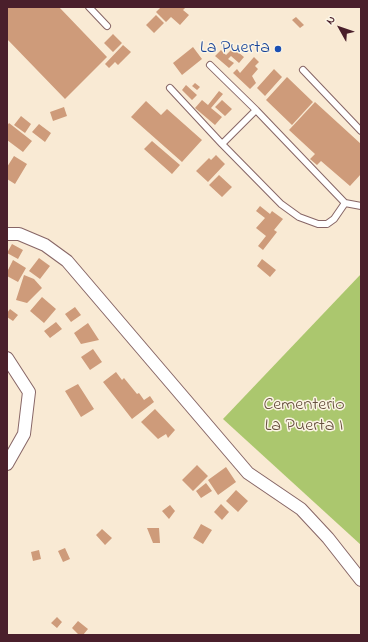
<!DOCTYPE html>
<style>
body{margin:0}
#map{position:relative;width:368px;height:642px;overflow:hidden;background:#f9ead4;font-family:"Indie Flower",sans-serif}
canvas{display:block}
.frame{position:absolute;inset:0;border:8px solid #4a1f2b;pointer-events:none}
.north{position:absolute;left:320px;top:8px;width:40px;height:40px;-webkit-text-stroke:3px #fcf5e5;paint-order:stroke;rotate:310deg;font-size:11px;font-weight:700;line-height:16px;text-align:center;color:#4a1f2b}
.north::after{content:'';display:block;margin:auto;width:14px;height:18px;background:#4a1f2b;clip-path:polygon(50% 0,100% 100%,50% 72%,0 100%)}
</style>
<div id="map">
<canvas width="368" height="642"></canvas>
<div class="frame"></div>
<div class="north">N</div>
</div>
<script>
const c = document.querySelector('canvas').getContext('2d');
c.lineJoin = 'round';
function fillPath(path, color) { c.fillStyle = color; c.fill(path, 'evenodd'); }
const shape = rows => new Path2D(rows.map(r => 'M' + r).join(''));
function stroke(path, color, width, dash) { c.strokeStyle = color; c.lineWidth = width; c.lineCap = dash ? 'butt' : 'round'; c.setLineDash(dash || []); c.stroke(path); }
function label(font, color, halo, rows, align = 'center') {
  c.font = font + ' "Indie Flower",sans-serif'; c.lineWidth = 3; c.setLineDash([]); c.textBaseline = 'middle'; c.strokeStyle = halo; c.fillStyle = color; for (const [text, x, y, turn = 0] of rows) {
    c.save(); c.translate(x, y); c.rotate((+turn || 0) * Math.PI / 180); c.textAlign = isNaN(turn) ? turn : align; if (halo) c.strokeText(text, 0, 0); c.fillText(text, 0, 0); c.restore();
  }
}
fillPath(shape([
 [361,274,361,545,223,419]
]), '#abc76e');
fillPath(shape([
 [7,7,59,7,107,57,65,99,7,39],
 [161,7,186,7,183,10,189,15,180,25,171,17,166,22,156,12],
 [156,15,164,23,154,33,146,25],
 [296,17,304,25,300,28,292,20],
 [113,34,122,43,113,52,104,43],
 [123,45,131,52,118,65,115,62,109,68,105,64],
 [193,47,202,59,182,75,173,63],
 [233,48,244,57,239,63,231,56,228,59,234,63,229,68,215,56,221,50,226,55],
 [254,57,259,62,255,66,258,69,252,76,256,83,250,89,233,73,237,69,240,73],
 [274,69,282,77,265,96,257,88],
 [287,77,313,102,292,125,266,100],
 [195,83,200,87,197,90,192,86],
 [186,85,197,95,192,100,182,90],
 [219,91,223,94,211,108,222,117,215,125,195,108,202,100,208,105],
 [222,100,232,109,225,116,215,107],
 [146,101,161,115,167,109,202,140,182,162,131,117],
 [315,102,361,144,361,174,350,186,321,161,317,165,310,159,315,154,289,130],
 [64,107,67,116,53,121,50,112],
 [21,116,31,124,25,133,14,125],
 [9,123,32,141,23,152,7,140,7,126],
 [39,124,51,133,45,142,32,132],
 [152,141,180,165,172,174,144,149],
 [216,155,225,164,208,182,196,171,209,158,211,160],
 [14,156,27,164,15,184,7,179,7,167],
 [219,175,232,187,222,197,209,185],
 [260,206,270,214,272,211,283,219,274,230,277,232,263,250,258,246,266,236,256,228,265,218,256,211],
 [12,244,23,250,18,259,7,253],
 [39,258,50,266,40,279,29,271],
 [262,259,276,270,270,277,257,266],
 [13,260,26,268,18,282,7,276,7,272],
 [24,275,34,279,42,288,27,303,16,300],
 [42,297,56,309,44,323,30,311],
 [75,307,81,315,71,322,65,314],
 [10,309,18,315,13,321,7,317,7,313],
 [56,322,62,329,50,338,44,331],
 [88,323,99,340,81,344,74,333],
 [93,349,102,362,90,370,81,357],
 [116,372,122,380,124,378,137,394,139,393,144,400,150,396,154,402,132,419,103,382],
 [78,384,94,409,81,417,65,391],
 [155,409,175,430,168,438,166,434,158,439,141,422],
 [197,465,208,476,193,491,182,480],
 [226,467,236,482,218,495,208,480],
 [206,483,212,491,201,498,196,491],
 [236,490,248,501,238,512,226,501],
 [221,504,229,512,222,520,214,512],
 [170,505,175,511,169,519,162,511],
 [201,524,212,530,203,544,193,538],
 [147,528,159,528,160,543,153,543],
 [102,529,112,538,105,545,96,535],
 [65,548,70,559,63,562,58,551],
 [39,550,41,559,33,561,31,552],
 [57,617,62,622,57,628,51,623],
 [78,621,88,629,83,635,79,635,72,628]
]), '#ce9b7a');
const lane = shape([
 [89,7,107,26],
 [210,65,256,110],
 [303,70,361,131],
 [170,88,222,144],
 [345,203,334,219,327,224,318,224,299,217,281,204,222,144,256,110,345,203,361,206]
]);
const street = shape([
 [7,234,19,234,45,245,67,261,248,473,301,509,328,538,361,580],
 [7,358,29,392,24,434,7,464]
]);
stroke(lane, '#876666', 8);
stroke(street, '#876666', 14);
stroke(lane, '#fff', 6);
stroke(street, '#fff', 12);
for (const [x, y, r, color] of [
 [278,49,4,"#1a4fb4"]
]) { const dot = new Path2D(); dot.arc(x, y, r, 0, 2 * Math.PI); c.fillStyle = color; c.fill(dot); stroke(dot, '#fcf5e5', 1.5); }
label('18px', '#164399', '#fcf5e5', [
 ["La Puerta",270,49]
], 'right');
label('18px', '#67513f', '#fcf5e5', [
 ["Cementerio",304,406],
 ["La Puerta I",304,427]
]);
</script>
